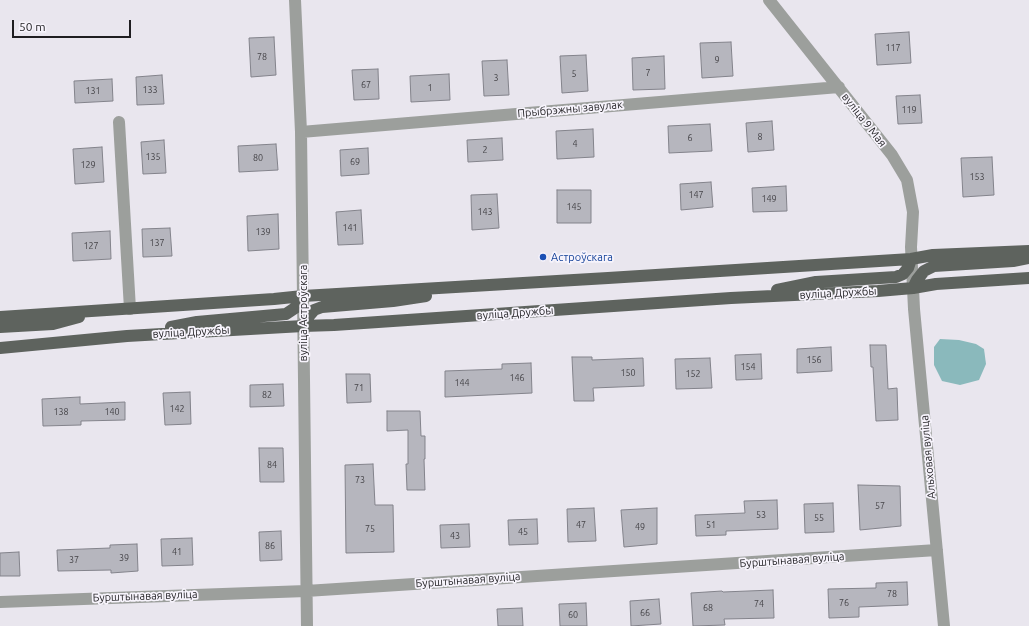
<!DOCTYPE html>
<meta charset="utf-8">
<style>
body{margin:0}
#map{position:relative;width:1029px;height:626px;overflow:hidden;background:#e9e6ee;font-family:Ubuntu,sans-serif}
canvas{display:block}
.scale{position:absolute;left:12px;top:20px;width:119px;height:18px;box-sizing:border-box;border:2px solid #1f1e21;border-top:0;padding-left:5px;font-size:12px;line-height:14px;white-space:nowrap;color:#1f1e21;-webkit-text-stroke:3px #f7f4fc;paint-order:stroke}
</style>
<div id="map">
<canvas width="1029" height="626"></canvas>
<div class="scale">50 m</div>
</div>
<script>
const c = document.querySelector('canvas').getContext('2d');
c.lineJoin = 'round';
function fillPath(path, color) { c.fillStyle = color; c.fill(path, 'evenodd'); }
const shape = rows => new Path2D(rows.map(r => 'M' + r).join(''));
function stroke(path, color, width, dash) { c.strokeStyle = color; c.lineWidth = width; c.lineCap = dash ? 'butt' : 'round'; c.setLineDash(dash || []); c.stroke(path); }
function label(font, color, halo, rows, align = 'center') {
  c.font = font + ' Ubuntu,sans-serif'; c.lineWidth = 3.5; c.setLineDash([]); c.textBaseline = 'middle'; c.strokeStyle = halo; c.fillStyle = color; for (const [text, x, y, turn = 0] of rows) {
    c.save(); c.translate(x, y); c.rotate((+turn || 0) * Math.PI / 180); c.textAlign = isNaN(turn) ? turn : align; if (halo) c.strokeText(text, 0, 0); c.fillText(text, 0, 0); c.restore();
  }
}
fillPath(shape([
 [940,339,959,340,976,344,984,349,986,364,979,380,960,385,942,381,934,365,934,347]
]), '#8ab9bc');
const building = shape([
 [909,32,911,63,877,65,875,34,909,32],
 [274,37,276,75,251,77,249,38,274,37],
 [731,42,733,76,702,78,700,43,731,42],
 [586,55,588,91,562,93,560,56,586,55],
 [664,56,665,89,633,90,632,58,664,56],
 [507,60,509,95,484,96,482,61,507,60],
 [378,69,379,99,354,100,352,70,378,69],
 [449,74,450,100,411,102,410,76,449,74],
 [162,75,164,104,137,105,136,77,162,75],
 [112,79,113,101,75,103,74,81,112,79],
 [920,95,922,123,898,124,896,96,920,95],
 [772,121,774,150,748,152,746,123,772,121],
 [710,124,712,151,669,153,668,126,710,124],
 [593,129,594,157,557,159,556,131,593,129],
 [502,138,503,160,468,162,467,140,502,138],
 [164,140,166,173,143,174,141,142,164,140],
 [276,144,278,170,239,172,238,146,276,144],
 [102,147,104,182,75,184,73,149,102,147],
 [368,148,369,174,341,176,340,150,368,148],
 [992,157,994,195,963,197,961,158,992,157],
 [711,182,713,207,681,210,680,184,711,182],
 [786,186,787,211,753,212,752,188,786,186],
 [557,190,591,190,591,223,557,223,557,190],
 [497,194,499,228,472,230,471,195,497,194],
 [361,210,363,244,338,245,336,212,361,210],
 [278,214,279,249,248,251,247,216,278,214],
 [170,228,172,256,143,257,142,229,170,228],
 [110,231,111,259,73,261,72,233,110,231],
 [870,345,886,345,888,389,897,388,898,420,876,421,873,367,871,367,870,345],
 [831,347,832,371,797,373,797,349,831,347],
 [761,354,762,379,736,380,735,355,761,354],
 [572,357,592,357,592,360,643,358,644,386,593,388,594,401,574,401,572,357],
 [710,358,712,388,676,389,675,359,710,358],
 [531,363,532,393,445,397,445,371,502,369,502,364,531,363],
 [346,374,370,374,371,402,347,403,346,374],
 [283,384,284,406,250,407,250,385,283,384],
 [190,392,191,424,165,425,163,393,190,392],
 [80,397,80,404,125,402,125,420,81,421,81,425,43,426,42,399,80,397],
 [387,411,420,411,421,436,425,436,425,459,424,459,425,490,407,490,406,464,408,464,408,430,387,431,387,411],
 [259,448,283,448,284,482,260,482,259,448],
 [373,464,375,505,393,505,394,552,346,553,345,465,373,464],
 [858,485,900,486,901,526,860,530,858,485],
 [777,500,778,529,726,531,726,535,696,536,695,515,745,513,744,501,777,500],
 [833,503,834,532,805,533,804,504,833,503],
 [594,508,596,541,568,542,567,509,594,508],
 [657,508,657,544,624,547,621,510,657,508],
 [537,519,538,544,509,545,508,520,537,519],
 [469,524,470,547,441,548,440,525,469,524],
 [281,531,282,560,260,561,259,532,281,531],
 [192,538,193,565,162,566,161,539,192,538],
 [137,544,138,571,111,573,111,570,58,571,57,550,110,548,110,545,137,544],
 [19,552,20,576,0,576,0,553,19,552],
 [907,582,908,605,859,607,859,617,829,618,828,589,876,588,876,583,907,582],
 [773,590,774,618,724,619,725,625,693,626,691,593,722,591,723,592,773,590],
 [659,599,661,624,631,626,630,601,659,599],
 [586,603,587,626,560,626,559,604,586,603],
 [522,608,523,626,498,626,497,609,522,608]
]);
fillPath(building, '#b6b6be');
stroke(building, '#83838b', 1);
stroke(shape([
 [295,0,301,132,307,626],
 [769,0,892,155,907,180,913,212,911,247,914,309,944,626],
 [119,122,130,309],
 [301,132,839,87],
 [0,602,306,591,937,550]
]), '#9c9f9c', 12);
stroke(shape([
 [913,288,917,280,924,271,934,266,1013,261,1029,258],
 [777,290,816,282,896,277,903,274,908,268,911,259],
 [0,317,274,299,303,296,608,278,911,259,933,255,1029,251],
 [303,326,308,317,314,310,322,307,393,301,426,296],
 [0,327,53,324,79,317],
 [171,327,197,322,286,314,298,306,303,296],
 [0,348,127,336,303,326,334,325,731,298,878,291,913,288,936,284,1029,278]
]), '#5e635e', 12);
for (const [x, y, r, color] of [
 [543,257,4,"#1a4fb4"]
]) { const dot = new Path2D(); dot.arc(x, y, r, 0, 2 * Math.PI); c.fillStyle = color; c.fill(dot); stroke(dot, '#f7f4fc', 1.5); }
label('9px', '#454448', null, [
 ["117",893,48],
 ["78",262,57],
 ["9",717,60],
 ["7",648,73],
 ["5",574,74],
 ["3",496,78],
 ["67",366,85],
 ["1",430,88],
 ["133",150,90],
 ["131",93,91],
 ["119",909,110],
 ["8",760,137],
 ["6",690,138],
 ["4",575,144],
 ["2",485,150],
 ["135",153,157],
 ["80",258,158],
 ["69",355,162],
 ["129",88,165],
 ["153",977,177],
 ["147",696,195],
 ["149",769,199],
 ["145",574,207],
 ["143",485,212],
 ["141",350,228],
 ["139",263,232],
 ["137",157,243],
 ["127",91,246],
 ["156",814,360],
 ["154",748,367],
 ["150",628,373],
 ["152",693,374],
 ["146",517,378],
 ["144",462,383],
 ["71",359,388],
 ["82",267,395],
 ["142",177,409],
 ["138",61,412],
 ["140",112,412],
 ["84",272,465],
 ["73",360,480],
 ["57",880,506],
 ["53",761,515],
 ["55",819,518],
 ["47",581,525],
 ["51",711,525],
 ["49",640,527],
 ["75",370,529],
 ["45",523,532],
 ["43",455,536],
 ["86",270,546],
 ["41",177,552],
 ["39",124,558],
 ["37",74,560],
 ["78",892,594],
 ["76",844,603],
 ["74",759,604],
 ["68",708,608],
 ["66",645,613],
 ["60",573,615]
]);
label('11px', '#1f1e21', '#f7f4fc', [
 ["Прыбрэжны завулак",570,109,-5],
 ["вуліца 9 Мая",864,120,52],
 ["вуліца Дружбы",838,293,-3],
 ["вуліца Астроўскага",303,313,-90],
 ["вуліца Дружбы",515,313,-4],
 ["вуліца Дружбы",191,332,-3],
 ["Альховая вуліца",928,457,-95],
 ["Бурштынавая вуліца",792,560,-4],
 ["Бурштынавая вуліца",468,580,-4],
 ["Бурштынавая вуліца",145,596,-2]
]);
label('11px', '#164399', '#f7f4fc', [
 ["Астроўскага",551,257]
], 'left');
</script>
